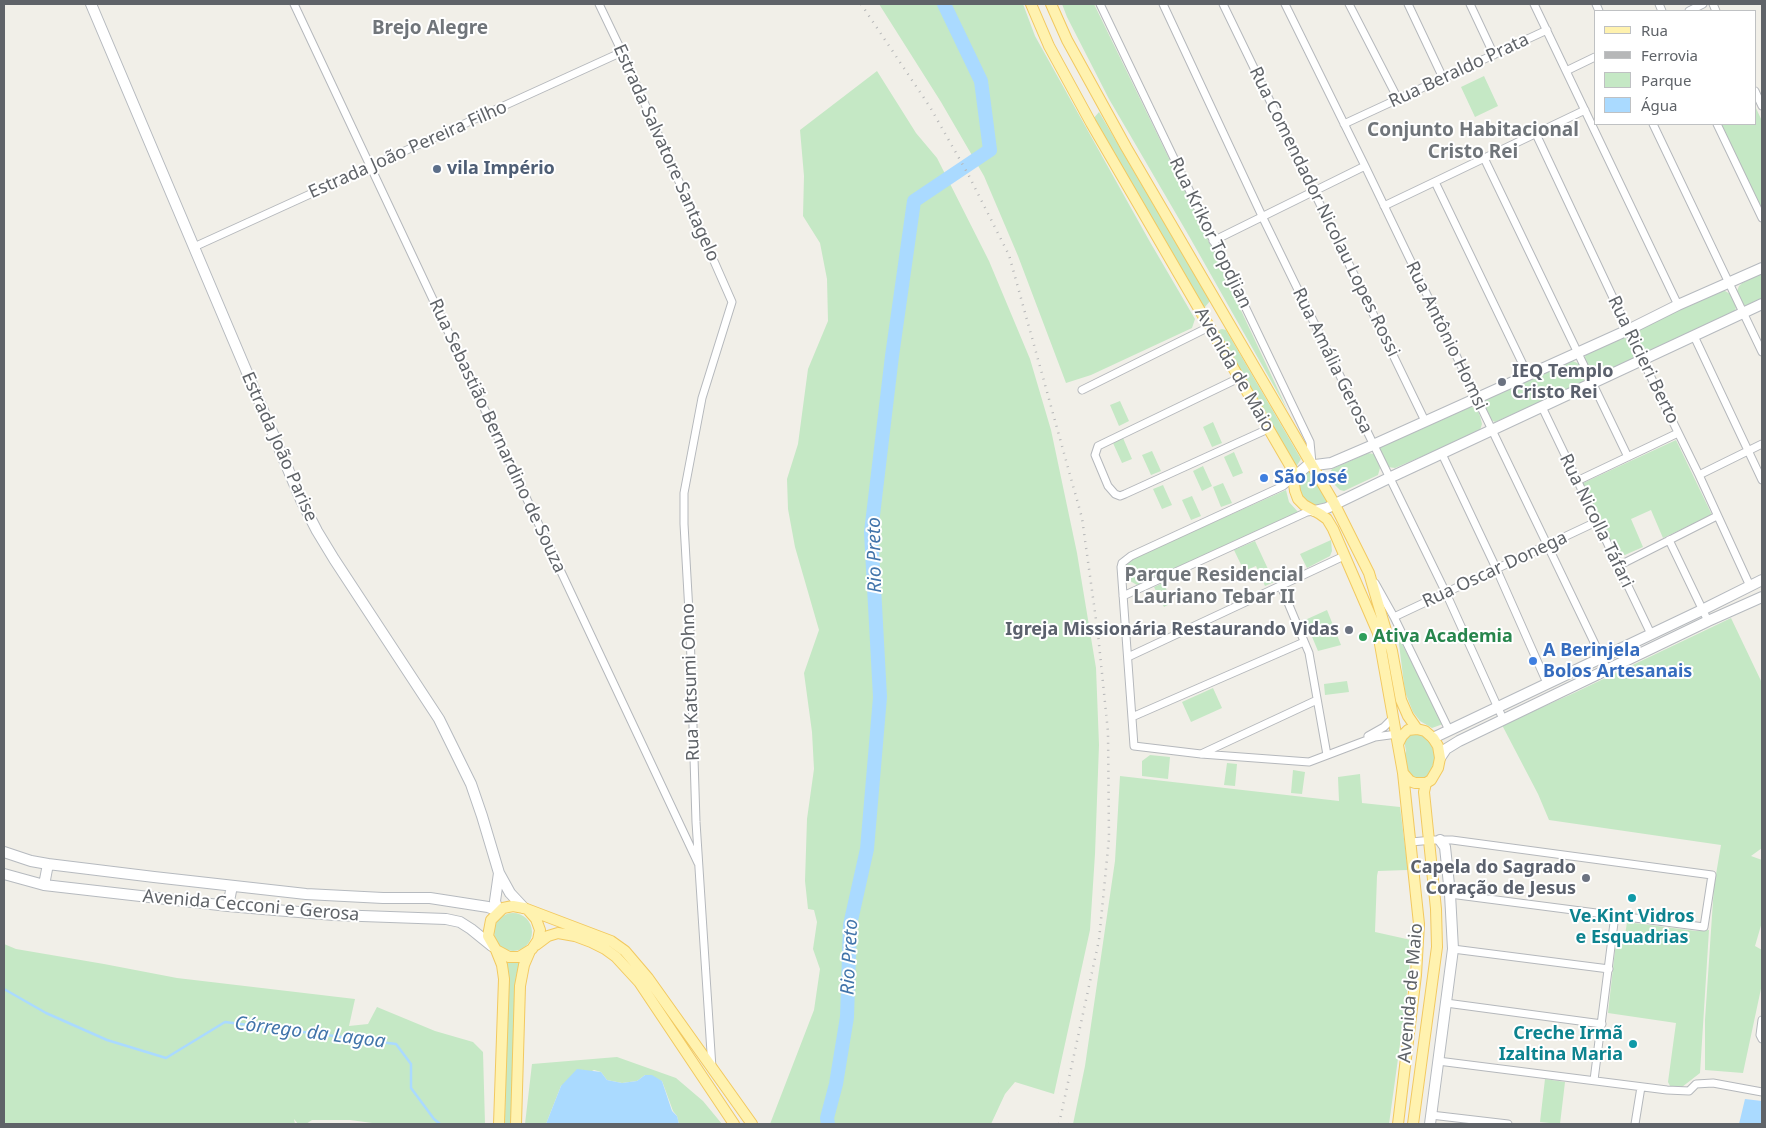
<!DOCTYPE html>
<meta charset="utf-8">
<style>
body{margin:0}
#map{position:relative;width:1766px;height:1128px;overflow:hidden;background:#f1efe8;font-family:"Noto Sans",sans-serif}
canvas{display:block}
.frame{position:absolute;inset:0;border:5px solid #5f6368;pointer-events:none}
.legend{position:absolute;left:1594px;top:10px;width:162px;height:115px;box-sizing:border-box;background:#fff;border:1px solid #bfc1c3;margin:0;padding:6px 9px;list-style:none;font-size:15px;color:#5f6368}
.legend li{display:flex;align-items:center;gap:10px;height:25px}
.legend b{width:25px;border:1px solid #bfc1c3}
</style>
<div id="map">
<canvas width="1766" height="1128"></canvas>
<div class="frame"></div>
<ul class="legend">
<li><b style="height:6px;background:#fff2af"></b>Rua</li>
<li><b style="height:6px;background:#b6b7b8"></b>Ferrovia</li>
<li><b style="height:14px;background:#c5e8c5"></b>Parque</li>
<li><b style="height:14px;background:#aadaff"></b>Água</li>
</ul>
</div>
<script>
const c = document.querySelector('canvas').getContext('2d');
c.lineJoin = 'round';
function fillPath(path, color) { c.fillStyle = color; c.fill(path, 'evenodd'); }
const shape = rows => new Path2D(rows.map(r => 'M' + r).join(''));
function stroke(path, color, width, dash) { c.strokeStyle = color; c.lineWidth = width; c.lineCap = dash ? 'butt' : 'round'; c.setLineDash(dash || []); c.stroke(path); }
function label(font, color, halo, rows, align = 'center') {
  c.font = font + ' "Noto Sans",sans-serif'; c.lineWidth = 4; c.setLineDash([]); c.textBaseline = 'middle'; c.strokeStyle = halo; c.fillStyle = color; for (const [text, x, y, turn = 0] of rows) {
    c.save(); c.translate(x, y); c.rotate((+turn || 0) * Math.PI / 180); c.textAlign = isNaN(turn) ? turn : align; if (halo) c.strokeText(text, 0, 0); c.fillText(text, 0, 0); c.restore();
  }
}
fillPath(shape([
 [879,4,1023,4,1035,36,1150,242,1195,319,1192,328,1091,375,1066,383,1018,256,984,176,941,102],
 [1062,4,1094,4,1195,212,1288,411,1189,236,1109,99,1067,17],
 [877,71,916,133,937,158,989,261,1030,359,1051,430,1077,553,1096,668,1099,745,1095,854,1090,930,1054,1094,1015,1082,1005,1094,991,1124,770,1124,814,1010,820,969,813,949,817,922,814,910,808,909,805,881,807,819,814,769,812,732,804,673,819,630,795,547,788,509,787,479,798,444,808,369,828,321,827,279,820,243,803,216,804,176,800,130],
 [1484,76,1498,106,1475,117,1461,87],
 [1755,106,1762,121,1762,209,1721,124,1755,124],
 [1099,112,1210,301,1205,307,1202,307,1093,119],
 [1762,273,1762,301,1752,306,1744,305,1740,301,1737,291,1739,286,1742,283],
 [1718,291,1725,291,1732,295,1736,307,1734,315,1651,352,1645,352,1640,348,1635,335,1636,328],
 [1222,329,1226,330,1301,459,1296,467,1218,336,1219,330],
 [1624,337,1631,342,1635,351,1632,361,1597,376,1592,375,1587,369,1584,359,1587,352],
 [1567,360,1573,361,1579,364,1585,378,1582,384,1495,422,1491,420,1483,405,1484,400],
 [1120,401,1129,421,1119,426,1110,405],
 [1469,406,1477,409,1480,416,1482,424,1480,430,1460,440,1395,468,1387,467,1380,454,1380,446],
 [1213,422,1222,443,1212,447,1203,427],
 [1123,438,1132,459,1122,463,1113,443],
 [1676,440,1712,515,1663,538,1651,510,1631,519,1643,547,1618,558,1581,484],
 [1152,451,1161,471,1151,475,1142,455],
 [1234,452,1243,473,1233,477,1224,457],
 [1368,453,1374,454,1378,463,1380,468,1378,475,1344,491,1340,490,1334,484,1330,472,1332,469],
 [1203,466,1212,486,1202,491,1193,471],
 [1309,468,1330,502,1314,506,1301,497,1299,480,1300,477],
 [1223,483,1232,503,1221,507,1213,487],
 [1163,485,1172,505,1162,509,1153,489],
 [1286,490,1289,502,1299,513,1137,585,1125,578,1127,565,1129,560],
 [1192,496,1201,516,1191,520,1182,500],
 [1331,540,1332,551,1330,556,1307,568,1300,554],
 [1255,541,1274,582,1265,586,1256,566,1244,571,1234,550],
 [1163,583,1173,602,1164,607,1154,587],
 [1327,610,1341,645,1318,651,1305,620],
 [1731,618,1762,683,1762,848,1751,856,1762,860,1762,922,1755,946,1762,950,1762,984,1743,1073,1705,1070,1705,1020,1714,886,1721,845,1549,820,1538,794,1502,725,1574,693],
 [1398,636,1443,724,1432,728,1420,721,1413,712,1405,692],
 [1347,681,1349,692,1325,695,1324,684],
 [1213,688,1222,708,1191,722,1182,702],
 [1411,732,1423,735,1429,741,1434,750,1435,758,1431,771,1428,777,1417,782,1409,775,1407,765,1403,759,1406,751,1404,740],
 [1150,755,1170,757,1168,779,1142,776,1142,761],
 [1227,763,1237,764,1235,786,1224,785],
 [1293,770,1305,772,1302,794,1291,793],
 [1360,774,1362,803,1400,807,1408,870,1378,871,1377,876,1375,932,1411,940,1408,986,1389,1124,1073,1124,1085,1066,1115,861,1120,776,1339,801,1338,777],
 '494 932a19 19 0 1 1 38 0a19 19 0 1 1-38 0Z',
 [1627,922,1696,931,1709,930,1700,1073,1682,1087,1670,1086,1668,1082,1676,1023,1608,1013,1616,941,1624,942],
 [4,944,16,949,104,964,177,978,355,999,349,1026,368,1024,377,1007,435,1031,473,1042,483,1052,485,1124,380,1124,350,1120,312,1120,306,1124,298,1124,294,1119,295,1124,4,1124],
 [504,960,521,960,516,976,515,1002,512,1124,505,1124,506,1052],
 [617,1057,676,1078,703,1101,722,1124,679,1124,677,1116,673,1111,662,1081,645,1075,637,1081,622,1083,607,1080,601,1072,594,1070,561,1086,546,1124,525,1124,532,1064],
 [1545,1079,1565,1082,1560,1124,1540,1122]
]), '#c5e8c5');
fillPath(shape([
 [577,1069,601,1072,607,1080,622,1083,637,1081,645,1075,652,1075,662,1081,672,1111,677,1116,679,1124,546,1124,561,1086],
 [1745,1099,1762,1101,1762,1124,1739,1124]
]), '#aadaff');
stroke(shape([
 [4,989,46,1013,107,1040,166,1058,225,1022,396,1044,411,1064,411,1088,434,1119,440,1124]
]), '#aadaff', 2.5);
stroke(shape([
 [828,1124,827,1118,836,1084,847,1017,850,925,867,849,880,697,871,532,892,356,914,201,990,150,981,81,944,4]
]), '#aadaff', 14);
const street = shape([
 [294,4,698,863],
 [599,4,622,52,732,302,702,398,684,493,684,524,690,630,696,822,712,1068],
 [1100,4,1310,442,1312,463],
 [1163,4,1262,216,1446,593,1503,719],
 [1223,4,1425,421],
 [1285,4,1365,166,1607,669],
 [1349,4,1398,99],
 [1408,4,1443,78],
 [1470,4,1494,55],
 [1534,4,1678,305],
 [1596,4,1599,11],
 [1659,4,1662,11],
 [1713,4,1716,11],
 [1689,11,1703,4],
 [1566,71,1595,57],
 [1755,91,1762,106],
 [1344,124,1547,30],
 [1653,124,1762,352],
 [1717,124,1762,218],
 [1536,134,1640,355,1699,475,1750,586],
 [1484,158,1628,457],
 [1435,182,1528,375],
 [1384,206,1585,110],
 [1213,241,1365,166],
 [194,247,622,52],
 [1694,336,1762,480],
 [1239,378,1098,446,1095,455,1108,486,1115,494,1120,496,1125,494,1268,429],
 [1082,390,1209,327],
 [1542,407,1651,634],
 [1442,454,1496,568,1547,683],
 [1699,475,1762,444],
 [1294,477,1283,486,1131,556,1122,563,1121,567,1134,746,1201,754,1309,762,1375,737,1397,734],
 [1577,481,1678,433],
 [1669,540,1708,621],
 [1618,566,1717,516],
 [1375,583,1394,617,1449,730],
 [1281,586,1309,653,1327,755],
 [1123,596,1307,512,1314,511],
 [1394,617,1596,522],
 [1128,657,1344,556],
 [1132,717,1304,642],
 [1368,736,1384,727,1392,719],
 [1201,754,1317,700],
 [1411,842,1433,840,1452,840,1712,875,1704,927,1450,894],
 [1453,949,1609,969],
 [1446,1003,1602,1024],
 [1762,1020,1760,1035,1762,1039],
 [1438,1061,1667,1090,1689,1091,1696,1084,1713,1083,1762,1092],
 [1594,1080,1615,915],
 [1431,1115,1508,1124],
 [1635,1124,1641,1087]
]);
const secondary = shape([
 [91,4,301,500,317,531,334,559,439,719,471,784,482,816,499,873,510,893,524,908],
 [1294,477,1307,466,1331,463,1373,445,1628,330,1678,305,1762,268],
 [1314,511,1327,508,1389,478,1762,304],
 [1433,738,1702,610,1762,580],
 [1440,758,1446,749,1459,741,1708,621,1762,597],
 [4,852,31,861,48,864,154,877,306,894,383,898,430,898,488,907,498,911],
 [4,874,44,885,228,906,334,915,446,919,460,922,471,929,492,946],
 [44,885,48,864],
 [228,906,232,886],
 [498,911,495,901,499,873],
 [1430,1124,1453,949,1450,894,1445,847,1440,840]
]);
const primary = shape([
 [1031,4,1049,46,1091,123,1292,469,1295,491,1298,499,1304,505,1320,514,1327,519,1333,529,1378,633,1403,773,1410,781,1415,783,1426,783,1431,780,1438,768,1440,758,1438,746,1433,738,1425,731,1417,729,1408,730,1402,736,1398,744],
 [1051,4,1067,40,1126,147,1334,503,1369,573,1392,651,1401,700,1408,716,1417,729],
 [529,911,536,919,540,930,538,940,532,949,519,957,509,957,496,950,488,936,491,920,503,908,513,906,524,908,611,941,625,951,648,978,752,1124],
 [536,945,548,936,558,933,575,936,591,942,605,949,616,957,639,982,734,1124],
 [496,950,502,965,504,979,499,1124],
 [516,1124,520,986,524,965,530,951],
 [1398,1124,1416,975,1419,924,1403,773],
 [1413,1124,1437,947,1436,909,1424,792,1426,783]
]);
stroke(street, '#b5b8bc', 9);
stroke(secondary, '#b6babf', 12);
stroke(primary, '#f2c960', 12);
stroke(street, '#fff', 7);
stroke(secondary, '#fff', 10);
stroke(primary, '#fff2af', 10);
stroke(shape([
 [861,4,930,107,968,174,1009,255,1082,518,1098,634,1108,732,1109,838,1099,940,1059,1124]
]), '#b6b7b8', 2.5, [1, 6]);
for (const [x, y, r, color] of [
 [437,169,5,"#5c6f8a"],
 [1502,382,5,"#6b7280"],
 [1264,478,5,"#3f7fe0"],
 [1349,630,5,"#6b7280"],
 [1363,637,5,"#2e9e5b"],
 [1533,661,5,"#3f7fe0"],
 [1586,878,5,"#6b7280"],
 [1632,898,5,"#0f9aa8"],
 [1633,1044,5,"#0f9aa8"]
]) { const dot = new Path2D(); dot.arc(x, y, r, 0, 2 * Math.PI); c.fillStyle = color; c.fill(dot); stroke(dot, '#fff', 2); }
label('18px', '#5f6368', '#fff', [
 ["Rua Beraldo Prata",1459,71,-25],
 ["Estrada João Pereira Filho",408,150,-24],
 ["Estrada Salvatore Santagelo",666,153,66],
 ["Rua Comendador Nicolau Lopes Rossi",1324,212,64],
 ["Rua Krikor Topdjian",1210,233,64],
 ["Rua Antônio Homsi",1446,336,64],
 ["Rua Ricieri Berto",1643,360,64],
 ["Rua Amália Gerosa",1332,361,64],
 ["Avenida de Maio",1234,370,60],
 ["Rua Sebastião Bernardino de Souza",497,436,65],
 ["Estrada João Parise",279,447,66],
 ["Rua Nicolla Táfari",1596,521,64],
 ["Rua Oscar Donega",1495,570,-25],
 ["Rua Katsumi Ohno",691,682,-92],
 ["Avenida Cecconi e Gerosa",251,906,5],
 ["Avenida de Maio",1411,993,-85]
]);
label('bold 18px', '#4e5e75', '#fff', [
 ["vila Império",447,169]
], 'left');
label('bold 18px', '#5b616d', '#fff', [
 ["IEQ Templo",1512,372,"left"],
 ["Cristo Rei",1512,393,"left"],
 ["Igreja Missionária Restaurando Vidas",1339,630],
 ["Capela do Sagrado",1576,868],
 ["Coração de Jesus",1576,889]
], 'right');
label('bold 18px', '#366cbe', '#fff', [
 ["São José",1274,478],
 ["A Berinjela",1543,651],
 ["Bolos Artesanais",1543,672]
], 'left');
label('bold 18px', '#27864d', '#fff', [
 ["Ativa Academia",1373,637]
], 'left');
label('bold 18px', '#0d838f', '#fff', [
 ["Ve.Kint Vidros",1632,917],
 ["e Esquadrias",1632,938],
 ["Creche Irmã",1623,1034,"right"],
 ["Izaltina Maria",1623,1055,"right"]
]);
label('bold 19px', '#70757a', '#fff', [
 ["Brejo Alegre",430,29],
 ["Conjunto Habitacional",1473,131],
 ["Cristo Rei",1473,153],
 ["Parque Residencial",1214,576],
 ["Lauriano Tebar II",1214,598]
]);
label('italic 19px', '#4174aa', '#fff', [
 ["Rio Preto",875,555,-91],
 ["Rio Preto",850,957,-87],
 ["Córrego da Lagoa",310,1033,7]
]);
</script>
